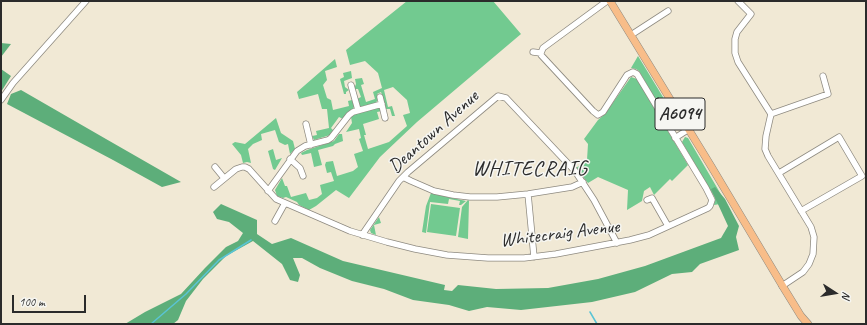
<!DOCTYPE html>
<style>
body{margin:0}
#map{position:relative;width:867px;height:325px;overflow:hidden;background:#f1e9d5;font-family:Caveat,sans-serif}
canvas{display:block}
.frame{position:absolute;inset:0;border:2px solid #2b2b2b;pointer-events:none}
.north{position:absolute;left:815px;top:273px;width:40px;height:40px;-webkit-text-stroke:3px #f6f6f2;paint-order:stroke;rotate:102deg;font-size:11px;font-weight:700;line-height:16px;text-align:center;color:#2b2b2b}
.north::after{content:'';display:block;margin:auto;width:14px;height:18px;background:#2b2b2b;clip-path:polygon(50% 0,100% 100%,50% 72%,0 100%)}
.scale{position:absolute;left:12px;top:295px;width:74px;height:18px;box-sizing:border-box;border:2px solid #2b2b2b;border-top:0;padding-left:5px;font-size:12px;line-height:14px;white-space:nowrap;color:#2b2b2b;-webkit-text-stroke:3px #f6f6f2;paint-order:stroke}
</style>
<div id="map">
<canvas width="867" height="325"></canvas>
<div class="frame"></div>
<div class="north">N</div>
<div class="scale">100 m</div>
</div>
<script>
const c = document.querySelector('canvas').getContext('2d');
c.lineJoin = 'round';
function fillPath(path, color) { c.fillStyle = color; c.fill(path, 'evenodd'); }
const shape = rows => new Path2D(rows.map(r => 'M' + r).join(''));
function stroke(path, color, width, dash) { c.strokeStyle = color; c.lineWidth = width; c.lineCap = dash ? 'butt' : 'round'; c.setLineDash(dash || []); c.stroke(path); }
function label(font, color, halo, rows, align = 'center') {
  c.font = font + ' Caveat,sans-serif'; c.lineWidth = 3; c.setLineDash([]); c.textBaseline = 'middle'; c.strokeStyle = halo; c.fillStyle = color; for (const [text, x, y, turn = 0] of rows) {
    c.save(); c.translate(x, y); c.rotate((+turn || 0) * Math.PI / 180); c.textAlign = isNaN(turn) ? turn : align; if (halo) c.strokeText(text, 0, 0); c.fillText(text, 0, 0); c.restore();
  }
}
fillPath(shape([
 [407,1,493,1,521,34,417,122,380,157,349,198,336,190,316,206,309,210,299,205,297,202,286,197,283,198,277,196,275,190,282,178,285,186,287,186,291,197,306,193,309,200,317,198,322,194,320,185,334,181,331,172,327,173,325,165,326,162,333,161,337,176,353,171,358,167,354,154,363,151,359,139,361,138,359,129,346,132,352,123,351,117,355,114,379,107,382,111,377,112,379,119,363,124,366,135,364,135,368,149,389,142,407,126,403,115,410,113,407,100,393,87,384,90,388,107,392,106,395,116,392,116,390,109,386,109,381,92,377,94,378,99,376,103,360,107,357,99,361,97,358,89,354,89,356,84,355,79,362,78,364,84,361,85,366,102,375,99,373,92,382,88,378,73,365,61,350,65,346,50],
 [638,56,680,125,680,128,678,130,673,130,639,71,636,69,631,68],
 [335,59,337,67,325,71,327,80,323,85,327,98,331,100,333,110,349,106,348,101,352,100,354,106,353,110,343,119,339,117,331,128,334,131,330,135,314,140,312,136,317,135,316,131,329,128,327,109,322,109,318,94,299,99,297,92],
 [351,71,352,78,344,81,345,87,349,90,346,92,346,94,344,94,340,79,344,77,343,73],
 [631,77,637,79,688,165,672,181,670,179,654,195,650,187,644,191,642,201,627,210,628,190,598,177,588,183,576,168,587,160,588,144,584,139,598,120,605,114],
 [276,118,281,133,293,141,295,149,290,154,288,144,285,145,279,142,275,130,261,134,262,140,253,144,248,149,251,163,247,162,243,163,241,155,232,144,235,142,245,144],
 [339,134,342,134,343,141,335,144,333,146,318,150,322,165,314,167,311,153,302,155,301,153,307,150,334,141],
 [685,137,688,138,726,203,714,205,715,198,682,142],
 [273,149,276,160,282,158,275,170,273,169,268,151],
 [431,193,439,195,466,201,461,205,459,205,460,201,449,199,448,204,430,202,426,233,422,232,426,206],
 [468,200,469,201,468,239,458,237,462,207],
 [431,204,460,208,456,236,427,232],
 [379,217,381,223,374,225,376,235,371,233,370,230]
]), '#72ca90');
fillPath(shape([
 [1,43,11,44,1,57],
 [1,69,11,76,1,92],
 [21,90,106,139,181,182,162,187,113,160,7,104,11,94],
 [715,187,725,199,739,226,736,237,739,250,700,264,692,272,672,274,635,292,592,302,521,310,487,307,469,311,449,305,413,300,384,289,352,281,320,268,302,258,293,258,300,275,298,282,290,280,282,264,253,241,226,256,203,279,186,301,178,320,173,324,125,324,145,312,181,294,205,268,226,247,238,241,243,233,229,222,217,219,213,212,221,204,257,220,257,234,272,244,291,238,343,261,445,285,444,290,452,291,458,285,496,289,548,288,598,279,645,266,721,238,728,226,711,189]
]), '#5dae7a');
stroke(shape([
 [590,312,597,324],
 [151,324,186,294,219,260,251,240]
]), '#5ac4d5', 1.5);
const minor = shape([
 [738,1,751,14,737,32,735,39,735,53,738,62,771,114,766,136,765,149,768,156,811,227,814,237,813,254,809,264,803,272,782,286],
 [631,35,668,11],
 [533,52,541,53],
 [351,85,358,110],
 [380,97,385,118],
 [1,100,13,83,86,1],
 [771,114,828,94,823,76],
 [306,124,311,145],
 [675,138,689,129],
 [290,159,300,168,303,176],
 [215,167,224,178],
 [779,173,839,137,862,176,801,211],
 [403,177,411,181,434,191,453,195,470,197,497,197,528,194,572,187,583,182],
 [214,187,236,169,242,167,245,167,249,169,276,199,350,231,387,242,415,249,447,255,488,258,524,258,556,254,630,240,649,235,708,208,710,206,712,200,706,188,637,74,633,72,627,75,603,112,598,115,593,111,541,55,541,53,543,48,607,1],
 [268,191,297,151,305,146,328,140,331,138,349,115,353,112,382,104],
 [528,194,534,257],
 [647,200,652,198,668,226],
 [275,221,285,203],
 [362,235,399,181,408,172,498,96,506,98,575,171,594,200,617,243]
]);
const major = shape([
 [610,1,711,166,785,290,801,316,808,324]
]);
stroke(minor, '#8e8a80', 7);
stroke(major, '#8e8a80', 8);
stroke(minor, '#fff', 5.5);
stroke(major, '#f8bd89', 7);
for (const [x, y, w] of [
 [680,114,50]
]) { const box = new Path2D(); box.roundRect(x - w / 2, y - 16, w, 32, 3); c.fillStyle = '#f6f6f2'; c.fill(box); stroke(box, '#2b2b2b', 1); }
label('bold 18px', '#2b2b2b', null, [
 ["A6094",680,114]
]);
label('19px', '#2b2b2b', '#f6f6f2', [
 ["Deantown Avenue",434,132,-42],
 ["Whitecraig Avenue",560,234,-7]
]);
c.letterSpacing = '1px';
label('21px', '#2b2b2b', '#f6f6f2', [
 ["WHITECRAIG",530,169]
]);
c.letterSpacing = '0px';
</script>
